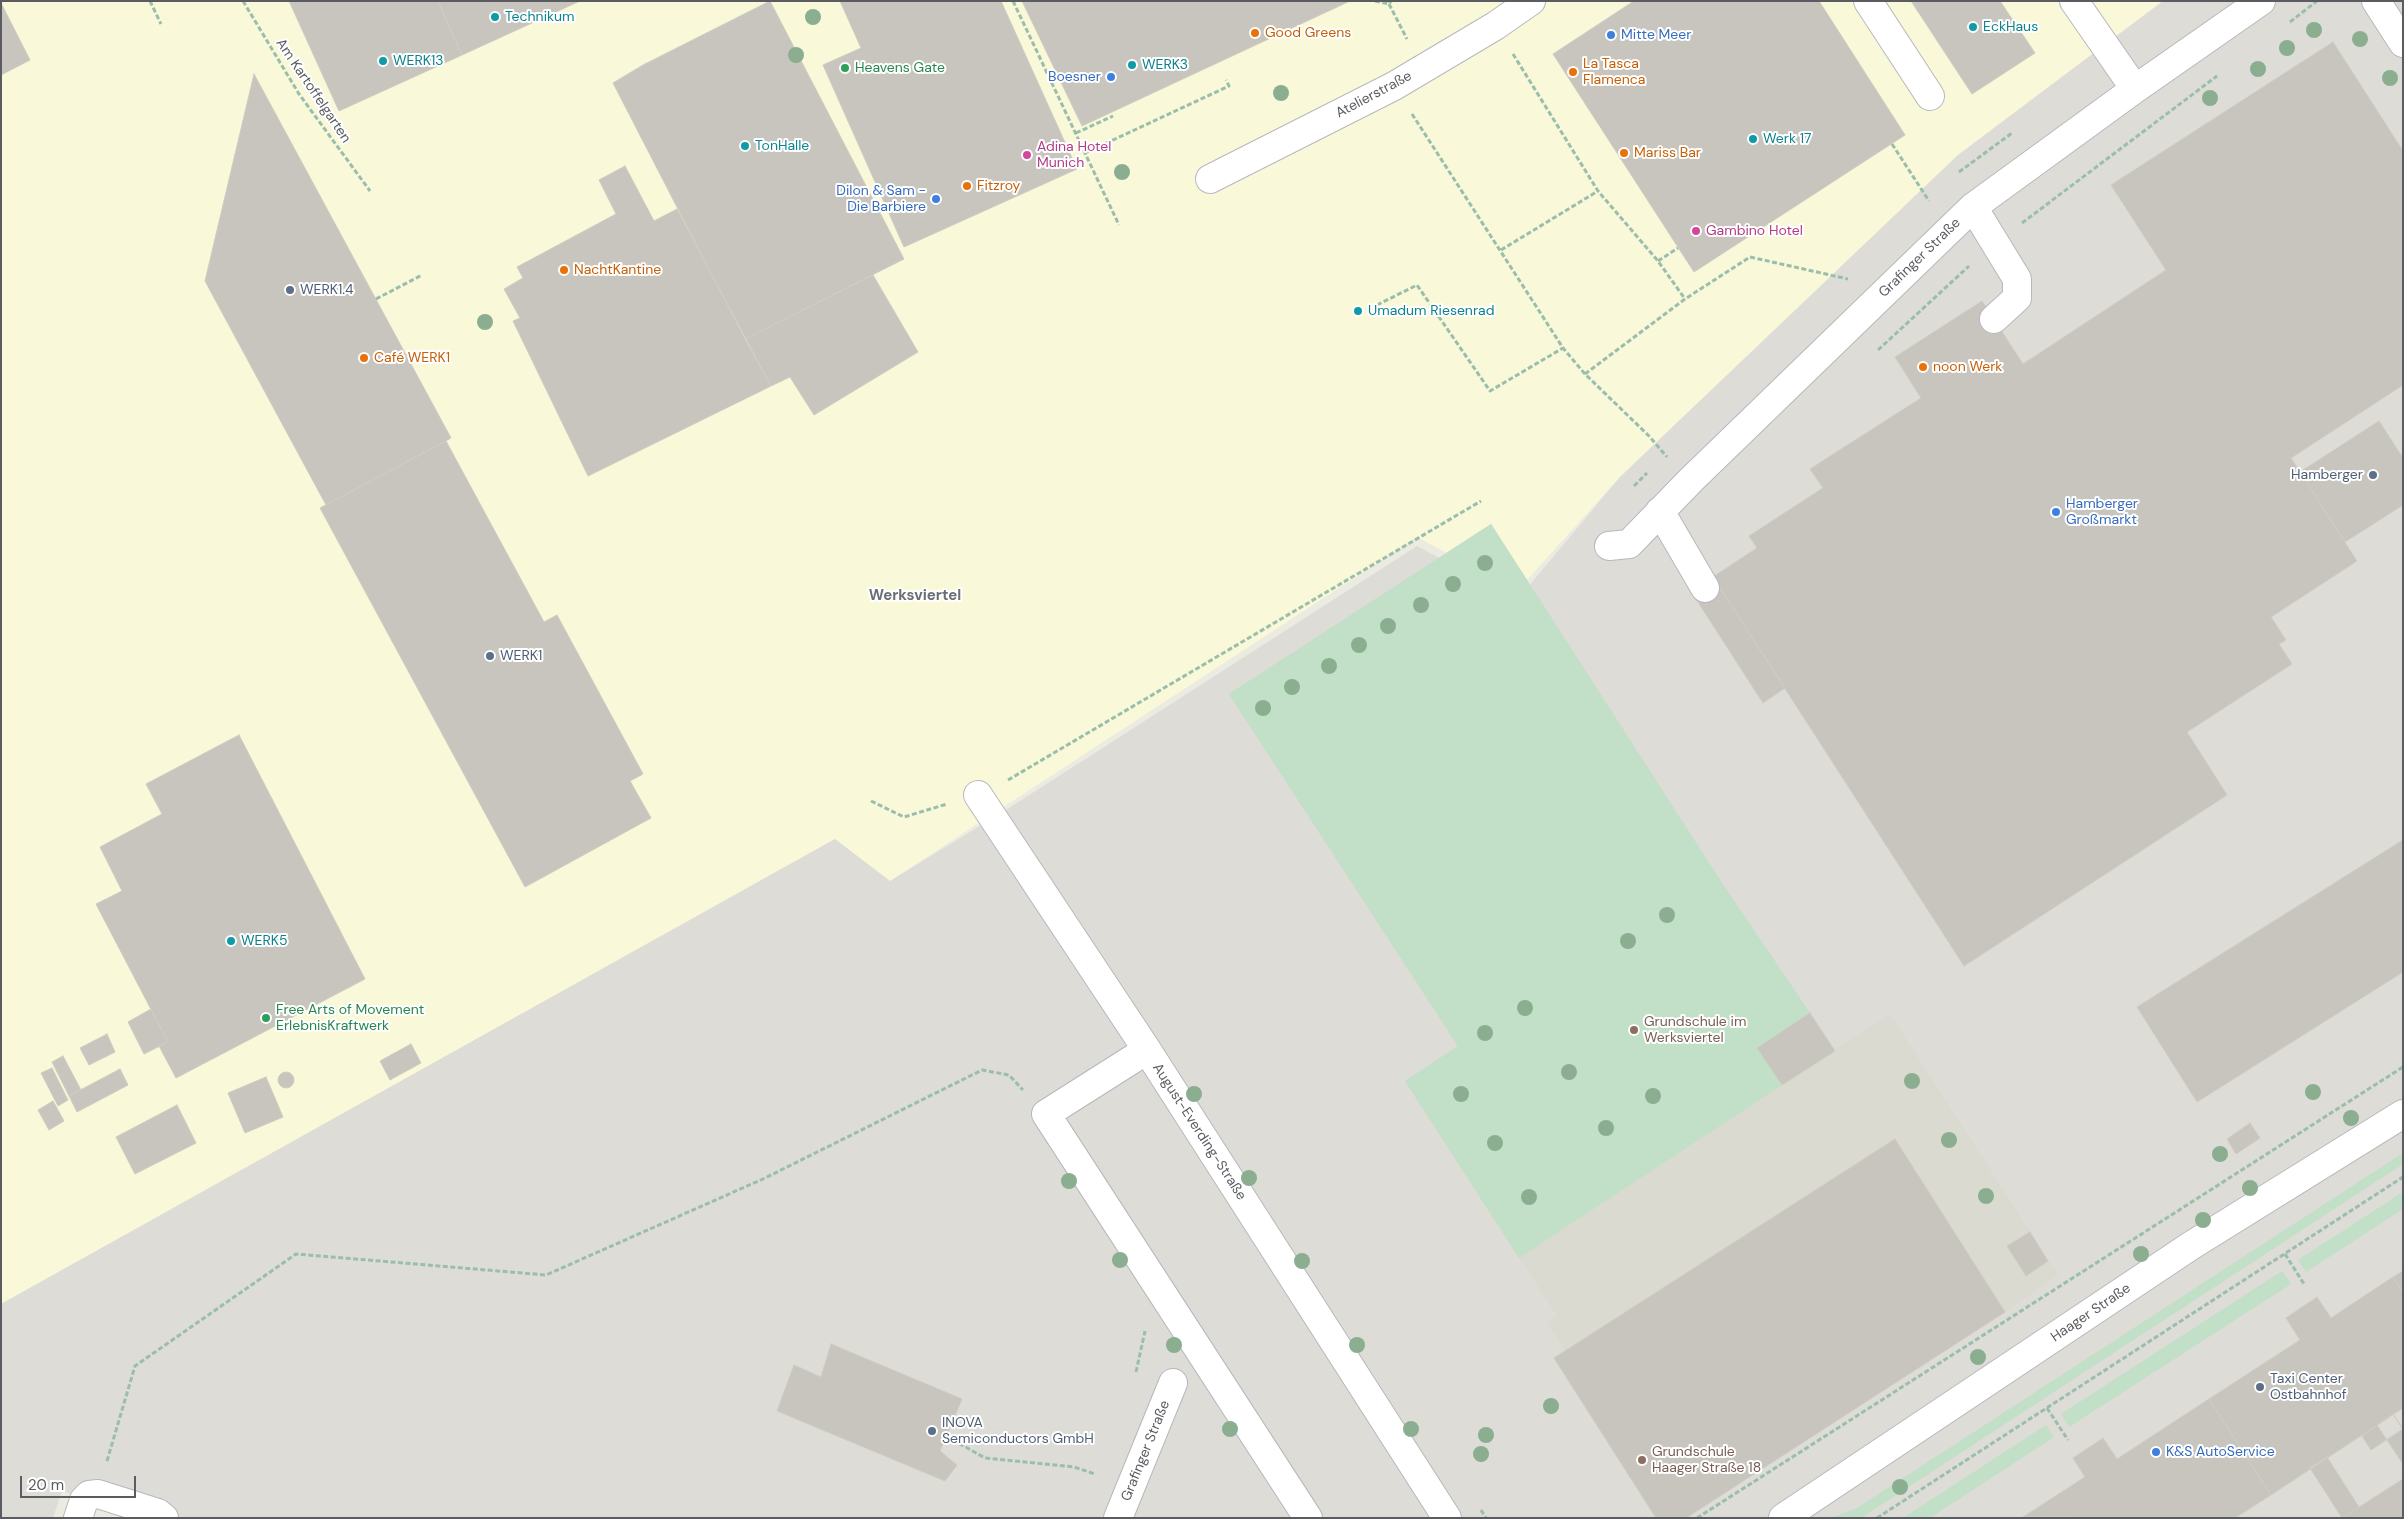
<!DOCTYPE html>
<meta charset="utf-8">
<style>
body{margin:0}
#map{position:relative;width:2404px;height:1519px;overflow:hidden;background:#ebebe2;font-family:"DM Sans",sans-serif}
canvas{display:block}
.frame{position:absolute;inset:0;border:2px solid #5a5c61;pointer-events:none}
.scale{position:absolute;left:20px;top:1476px;width:116px;height:22px;box-sizing:border-box;border:2px solid #5a5c61;border-top:0;padding-left:6px;font-size:15px;line-height:18px;white-space:nowrap;color:#5a5c61;-webkit-text-stroke:4px #fff;paint-order:stroke}
</style>
<div id="map">
<canvas width="2404" height="1519"></canvas>
<div class="frame"></div>
<div class="scale">20 m</div>
</div>
<script>
const c = document.querySelector('canvas').getContext('2d');
c.lineJoin = 'round';
function fillPath(path, color) { c.fillStyle = color; c.fill(path, 'evenodd'); }
const shape = rows => new Path2D(rows.map(r => 'M' + r).join(''));
function stroke(path, color, width, dash) { c.strokeStyle = color; c.lineWidth = width; c.lineCap = dash ? 'butt' : 'round'; c.setLineDash(dash || []); c.stroke(path); }
function label(font, color, halo, rows, align = 'center') {
  c.font = font + ' "DM Sans",sans-serif'; c.lineWidth = 4; c.setLineDash([]); c.textBaseline = 'middle'; c.strokeStyle = halo; c.fillStyle = color; for (const [text, x, y, turn = 0] of rows) {
    c.save(); c.translate(x, y); c.rotate((+turn || 0) * Math.PI / 180); c.textAlign = isNaN(turn) ? turn : align; if (halo) c.strokeText(text, 0, 0); c.fillText(text, 0, 0); c.restore();
  }
}
fillPath(shape([
 [1,1,2163,1,1958,155,1620,477,1517,591,1417,537,890,881,835,839,1,1304]
]), '#f9f8d9');
fillPath(shape([
 [2163,1,2403,1,2403,1518,147,1518,62,1491,53,1518,1,1518,1,1304,835,839,890,881,1006,810,1417,546,1517,600,1620,477,1958,155]
]), '#dddcd6');
fillPath(shape([
 [1491,524,1720,880,1834,1050,1890,1014,2058,1275,2005,1312,1686,1518,1565,1351,1547,1322,1557,1316,1405,1081,1458,1046,1229,694]
]), '#dbdad0');
fillPath(shape([
 [1491,524,1720,880,1810,1013,1757,1048,1782,1085,1519,1258,1405,1081,1458,1046,1229,694],
 [2403,1153,2403,1164,1861,1518,1831,1518,1857,1508],
 [2403,1192,2403,1209,2306,1272,2298,1260],
 [2282,1271,2291,1284,2069,1427,2061,1414],
 [2046,1425,2054,1437,1930,1518,1903,1518]
]), '#c1e0c7');
const building = shape([
 [289,1,438,1,462,55,339,111,289,1],
 [438,1,580,1,462,55,438,1],
 [770,1,904,259,745,339,613,83,643,65,770,1],
 [840,1,1001,1,1077,169,904,247,823,65,861,48,840,1],
 [1022,1,1350,1,1082,126,1022,1],
 [1634,1,1819,1,1905,135,1694,272,1553,54,1634,1],
 [1911,1,2000,1,2035,53,1972,94,1911,1],
 [1,3,30,60,1,75,1,3],
 [2333,42,2403,151,2403,385,2291,458,2357,561,2271,617,2286,640,2279,644,2292,664,2187,732,2227,795,1964,966,1713,577,1757,548,1749,536,1823,488,1810,469,1921,398,1895,357,1982,301,2023,364,2166,270,2111,185,2333,42],
 [254,74,451,438,326,505,205,281,254,74],
 [625,166,654,221,677,209,771,386,588,476,513,321,520,318,504,289,523,278,517,267,616,214,599,180,625,166],
 [873,275,918,352,814,415,790,377,771,386,745,339,873,275],
 [2379,421,2403,458,2403,505,2345,542,2300,472,2379,421],
 [446,441,544,622,557,615,643,774,630,781,651,818,525,887,320,508,446,441],
 [1716,582,1785,688,1763,703,1694,596,1716,582],
 [239,735,365,979,176,1078,159,1046,168,1042,96,904,122,891,100,847,162,814,146,784,239,735],
 [2403,840,2403,972,2197,1102,2137,1007,2403,840],
 [151,1009,168,1042,144,1054,128,1022,151,1009],
 [1810,1013,1835,1051,1782,1085,1757,1048,1810,1013],
 [107,1034,115,1052,89,1065,80,1048,107,1034],
 [411,1044,421,1063,390,1080,380,1061,411,1044],
 [63,1056,81,1090,69,1096,52,1062,63,1056],
 [52,1068,68,1100,58,1106,41,1073,52,1068],
 [120,1069,128,1085,77,1112,69,1096,120,1069],
 '278 1080a8 8 0 1 1 16 0a8 8 0 1 1-16 0Z',
 [266,1077,283,1117,245,1133,228,1093,266,1077],
 [53,1101,64,1121,49,1130,38,1110,53,1101],
 [177,1105,196,1143,135,1174,116,1137,177,1105],
 [2250,1123,2260,1138,2236,1154,2227,1139,2250,1123],
 [1895,1139,2005,1312,1686,1518,1656,1518,1554,1358,1895,1139],
 [2030,1232,2048,1261,2026,1276,2007,1246,2030,1232],
 [2403,1271,2403,1292,2393,1277,2403,1271],
 [2393,1277,2403,1292,2403,1408,2271,1495,2209,1399,2300,1340,2286,1318,2317,1297,2331,1318,2393,1277],
 [831,1344,962,1399,940,1451,957,1465,945,1481,777,1411,794,1365,821,1377,831,1344],
 [2209,1399,2271,1495,2235,1518,2023,1517,2085,1477,2073,1458,2103,1438,2117,1459,2209,1399],
 [2393,1414,2403,1429,2403,1464,2377,1425,2393,1414],
 [2393,1414,2403,1429,2371,1450,2362,1436,2393,1414],
 [2327,1457,2359,1507,2342,1518,2310,1468,2327,1457],
 [2403,1479,2403,1518,2342,1518,2359,1507,2403,1479]
]);
fillPath(building, '#c7c5be');
stroke(building, '#cfcdc1', 1);
const minor = shape([
 [1868,1,1930,96],
 [2074,1,2135,89],
 [2376,1,2403,43],
 [1210,179,1394,86,1495,26,1531,1],
 [1973,207,2017,279,2017,298,1994,319],
 [1660,511,1705,588],
 [1609,546,1629,544,1691,480,1973,207,2135,89,2261,1],
 [978,795,1147,1050],
 [78,1518,84,1500,89,1495,98,1494,158,1513,164,1518],
 [1118,1518,1173,1383],
 [1308,1518,1046,1114,1147,1050,1447,1518],
 [1783,1518,2192,1245,2403,1114]
]);
stroke(minor, '#b7b8bd', 30);
stroke(shape([
 [150,1,161,24],
 [243,1,299,94,370,191],
 [1013,1,1119,225],
 [1375,1,1389,4,1391,1],
 [1389,4,1407,39],
 [2290,22,2317,1],
 [1513,54,1598,191,1658,261,1685,299],
 [1412,114,1563,348,1585,374,1649,436,1667,457],
 [1076,133,1113,116],
 [1892,144,1929,201],
 [1085,153,1229,86,1226,80],
 [1959,172,2012,133],
 [2022,223,2217,76],
 [1501,250,1598,191],
 [1658,261,1678,248],
 [376,299,422,275],
 [1377,305,1417,285,1490,391,1563,348],
 [1878,350,1969,266],
 [1585,374,1685,299,1750,257,1848,279],
 [1634,486,1647,473],
 [1008,780,1481,501],
 [871,801,904,817,947,804],
 [2285,1254,2304,1284],
 [1136,1372,1145,1331],
 [2047,1408,2068,1440],
 [946,1436,985,1458,1074,1467,1095,1474],
 [107,1461,135,1366,296,1254,546,1275,763,1179,982,1070,1009,1075,1023,1090],
 [1481,1510,1486,1518],
 [1697,1518,2403,1067],
 [1877,1518,2403,1177]
]), '#9abeab', 3, [5, 2.5]);
stroke(minor, '#fff', 28);
c.fillStyle = '#8bae90';
for (const [x, y] of [
 [813,17],
 [2314,30],
 [2360,39],
 [2287,48],
 [796,55],
 [2258,69],
 [2390,78],
 [1281,93],
 [2210,98],
 [1122,172],
 [485,322],
 [1485,563],
 [1453,584],
 [1421,605],
 [1388,626],
 [1359,645],
 [1329,666],
 [1292,687],
 [1263,708],
 [1667,915],
 [1628,941],
 [1525,1008],
 [1485,1033],
 [1569,1072],
 [1912,1081],
 [2313,1092],
 [1194,1094],
 [1461,1094],
 [1653,1096],
 [2351,1118],
 [1606,1128],
 [1949,1140],
 [1495,1143],
 [2220,1154],
 [1249,1178],
 [1069,1181],
 [2250,1188],
 [1986,1196],
 [1529,1197],
 [2203,1220],
 [2141,1254],
 [1120,1260],
 [1302,1261],
 [1174,1345],
 [1357,1345],
 [1978,1357],
 [1551,1406],
 [1230,1429],
 [1411,1429],
 [1486,1435],
 [1481,1454],
 [1900,1487]
]) { c.beginPath(); c.arc(x, y, 8, 0, 2 * Math.PI); c.fill(); }
for (const [x, y, r, color] of [
 [495,17,5,"#0f9aa8"],
 [1973,27,5,"#0f9aa8"],
 [1255,33,5,"#e8710a"],
 [1611,35,5,"#3f7fe0"],
 [383,61,5,"#0f9aa8"],
 [1132,65,5,"#0f9aa8"],
 [845,68,5,"#2e9e5b"],
 [1573,72,5,"#e8710a"],
 [1111,77,5,"#3f7fe0"],
 [1753,139,5,"#0f9aa8"],
 [745,146,5,"#0f9aa8"],
 [1624,153,5,"#e8710a"],
 [1027,155,5,"#d1479c"],
 [967,186,5,"#e8710a"],
 [936,199,5,"#3f7fe0"],
 [1696,231,5,"#d1479c"],
 [564,270,5,"#e8710a"],
 [290,290,5,"#5c6f8a"],
 [1358,311,5,"#0f9aa8"],
 [364,358,5,"#e8710a"],
 [1923,367,5,"#e8710a"],
 [2373,475,5,"#5c6f8a"],
 [2056,512,5,"#3f7fe0"],
 [490,656,5,"#5c6f8a"],
 [231,941,5,"#0f9aa8"],
 [266,1018,5,"#2e9e5b"],
 [1634,1030,5,"#8d6e63"],
 [2260,1387,5,"#5c6f8a"],
 [932,1431,5,"#5c6f8a"],
 [2156,1452,5,"#3f7fe0"],
 [1642,1460,5,"#8d6e63"]
]) { const dot = new Path2D(); dot.arc(x, y, r, 0, 2 * Math.PI); c.fillStyle = color; c.fill(dot); stroke(dot, '#fff', 2); }
label('14px', '#0d838f', '#fff', [
 ["Technikum",505,17],
 ["EckHaus",1983,27],
 ["WERK13",393,61],
 ["WERK3",1142,65],
 ["Werk 17",1763,139],
 ["TonHalle",755,146],
 ["Umadum Riesenrad",1368,311],
 ["WERK5",241,941]
], 'left');
label('14px', '#c56008', '#fff', [
 ["Good Greens",1265,33],
 ["La Tasca",1583,64],
 ["Flamenca",1583,80],
 ["Mariss Bar",1634,153],
 ["Fitzroy",977,186],
 ["NachtKantine",574,270],
 ["Café WERK1",374,358],
 ["noon Werk",1933,367]
], 'left');
label('14px', '#366cbe', '#fff', [
 ["Mitte Meer",1621,35],
 ["Boesner",1101,77,"right"],
 ["Dilon & Sam -",926,191,"right"],
 ["Die Barbiere",926,207,"right"],
 ["Hamberger",2066,504],
 ["Großmarkt",2066,520],
 ["K&S AutoService",2166,1452]
], 'left');
label('14px', '#27864d', '#fff', [
 ["Heavens Gate",855,68],
 ["Free Arts of Movement",276,1010],
 ["ErlebnisKraftwerk",276,1026]
], 'left');
label('14px', '#5a5c61', '#fff', [
 ["Am Kartoffelgarten",313,91,56],
 ["Atelierstraße",1374,95,-28],
 ["Grafinger Straße",1920,258,-44],
 ["August-Everding-Straße",1199,1132,57],
 ["Haager Straße",2091,1313,-34],
 ["Grafinger Straße",1146,1451,-68]
]);
label('14px', '#b23c85', '#fff', [
 ["Adina Hotel",1037,147],
 ["Munich",1037,163],
 ["Gambino Hotel",1706,231]
], 'left');
label('14px', '#4e5e75', '#fff', [
 ["WERK1.4",300,290],
 ["Hamberger",2363,475,"right"],
 ["WERK1",500,656],
 ["Taxi Center",2270,1379],
 ["Ostbahnhof",2270,1395],
 ["INOVA",942,1423],
 ["Semiconductors GmbH",942,1439]
], 'left');
label('14px', '#785e54', '#fff', [
 ["Grundschule im",1644,1022],
 ["Werksviertel",1644,1038],
 ["Grundschule",1652,1452],
 ["Haager Straße 18",1652,1468]
], 'left');
label('bold 15px', '#6b6e73', '#fff', [
 ["Werksviertel",915,596]
]);
</script>
